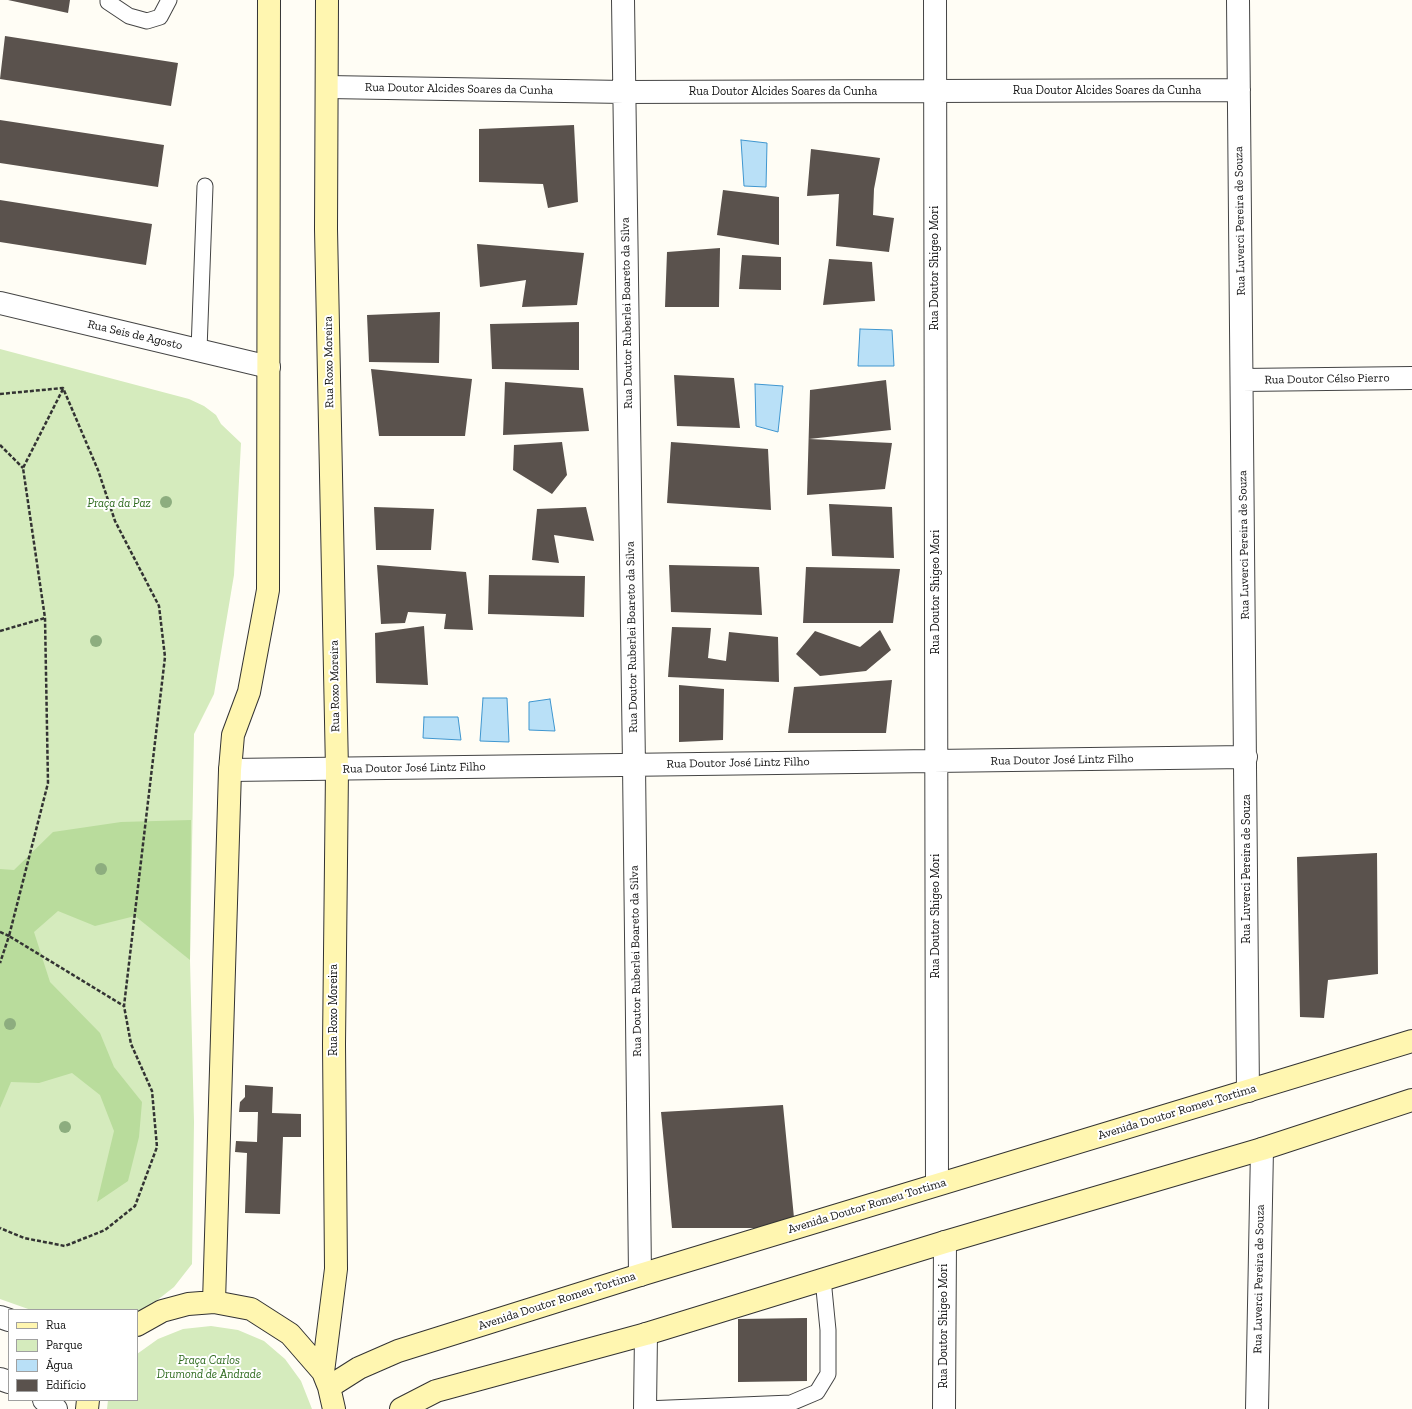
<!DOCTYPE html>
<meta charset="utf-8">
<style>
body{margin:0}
#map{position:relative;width:1412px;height:1409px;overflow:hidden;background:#fffdf5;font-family:"Zilla Slab",serif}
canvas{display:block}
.legend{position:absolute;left:8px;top:1309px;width:130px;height:92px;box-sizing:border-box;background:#fff;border:1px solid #a0a0a0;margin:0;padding:5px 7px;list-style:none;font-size:12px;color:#111}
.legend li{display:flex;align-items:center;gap:8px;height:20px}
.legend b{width:20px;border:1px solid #a0a0a0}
</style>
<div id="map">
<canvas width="1412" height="1409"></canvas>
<ul class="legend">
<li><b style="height:5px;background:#fff6b0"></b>Rua</li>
<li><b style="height:11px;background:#d5ebbd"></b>Parque</li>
<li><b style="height:11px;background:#b9e0f7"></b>Água</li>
<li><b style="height:11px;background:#5a524d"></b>Edifício</li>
</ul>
</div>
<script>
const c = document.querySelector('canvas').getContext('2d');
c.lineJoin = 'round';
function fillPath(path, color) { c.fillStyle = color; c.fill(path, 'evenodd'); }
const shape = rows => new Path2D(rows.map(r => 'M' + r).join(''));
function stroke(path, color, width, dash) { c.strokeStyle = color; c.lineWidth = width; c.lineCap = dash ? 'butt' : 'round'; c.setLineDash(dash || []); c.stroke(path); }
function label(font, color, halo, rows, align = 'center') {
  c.font = font + ' "Zilla Slab",serif'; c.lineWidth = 4; c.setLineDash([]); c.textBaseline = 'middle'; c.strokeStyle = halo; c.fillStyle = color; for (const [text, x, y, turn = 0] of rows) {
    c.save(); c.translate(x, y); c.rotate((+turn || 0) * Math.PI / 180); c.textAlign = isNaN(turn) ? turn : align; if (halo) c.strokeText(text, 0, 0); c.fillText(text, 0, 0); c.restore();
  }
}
fillPath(shape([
 [0,349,189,399,204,406,216,415,221,424,241,443,234,575,214,694,194,734,190,960,194,1122,192,1264,174,1287,137,1316,137,1310,31,1310,0,1299],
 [211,1326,238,1330,264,1341,285,1359,301,1381,312,1409,107,1409,108,1400,137,1400,137,1354,158,1339,183,1329]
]), '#d5ebbd');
fillPath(shape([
 [191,820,190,960,135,916,95,926,58,911,34,932,50,982,100,1033,114,1067,142,1102,139,1137,128,1181,97,1202,114,1131,100,1095,72,1073,39,1083,11,1082,0,1108,0,869,14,870,53,832,121,822]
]), '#b9dc9c');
const water = shape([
 [741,140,767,143,766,187,744,186,741,140],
 [860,329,892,330,894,366,858,366,860,329],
 [755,384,783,386,778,432,756,426,755,384],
 [483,698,507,698,509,742,480,741,483,698],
 [550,699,555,731,529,730,529,702,550,699],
 [424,717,458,717,461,740,423,738,424,717]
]);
fillPath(water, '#b9e0f7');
stroke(water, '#3f96cf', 1);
fillPath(shape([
 [8,0,70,0,68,13],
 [5,36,178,63,171,106,0,79],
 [0,120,164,145,158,187,0,163],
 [574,125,578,202,548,208,543,184,479,182,479,129],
 [811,149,880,158,874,189,873,215,894,218,889,252,836,246,839,194,807,196],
 [723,190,779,197,779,245,717,235],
 [0,200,152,224,146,265,0,242],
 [477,244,584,253,577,305,522,307,526,280,480,287],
 [720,248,719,307,665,307,667,252],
 [742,255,781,257,781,290,739,289],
 [829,259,872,262,875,301,823,305],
 [440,312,439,363,369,362,367,315],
 [579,322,579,370,492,369,490,324],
 [371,369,472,379,465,436,379,436],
 [674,375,734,378,740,428,677,426],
 [886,380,891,430,809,439,892,443,885,489,807,495,810,390],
 [505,382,583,388,589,431,503,435],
 [562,442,567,475,552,494,513,470,514,445],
 [671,442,768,449,771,510,667,503],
 [829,504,892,507,894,558,832,556],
 [374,507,434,509,431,550,376,550],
 [586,507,594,541,554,535,559,563,532,560,537,509],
 [377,565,466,572,473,630,444,629,446,614,408,612,405,623,381,624],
 [669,565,759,567,762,615,671,612],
 [806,567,900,569,893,623,803,623],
 [489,575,585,576,584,617,488,614],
 [424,626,428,685,376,683,375,633],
 [672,627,711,628,708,658,726,661,729,632,778,637,779,682,668,677],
 [880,630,891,650,866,671,820,676,796,654,815,631,860,647],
 [892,680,886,733,788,733,794,687],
 [679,685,724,689,723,740,679,742],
 [1377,853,1378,974,1328,980,1324,1018,1300,1017,1297,857],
 [245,1085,273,1087,272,1113,301,1114,301,1137,283,1137,280,1214,245,1213,247,1153,235,1152,236,1141,257,1142,258,1112,239,1112,240,1102,245,1097],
 [783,1105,795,1228,672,1228,661,1112],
 [807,1318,807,1381,738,1382,738,1319]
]), '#5a524d');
const service = shape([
 [108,0,108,2,129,16,147,21,160,17,169,0],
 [199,350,205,186],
 [645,1409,791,1403,817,1392,828,1374,828,1330,823,1279]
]);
const minor = shape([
 [623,0,634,765,640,1275],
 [935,0,937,1184],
 [1238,0,1248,1091],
 [328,87,624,92,1239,90],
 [0,303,269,367],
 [1242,380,1412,378],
 [230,770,1246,757],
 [645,1409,646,1334],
 [944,1409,945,1242],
 [1257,1409,1262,1149]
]);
const tertiary = shape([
 [0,1317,9,1320],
 [0,1379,9,1382],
 [44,1400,56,1409]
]);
const secondary = shape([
 [214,1302,230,770,233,735,249,692,268,590,269,0],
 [137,1325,162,1311,188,1304,214,1302,251,1309,290,1334,323,1372,329,1387,334,1409],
 [323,1372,336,1269,334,1044,337,770,326,229,327,0],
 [329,1387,359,1368,398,1351,640,1275,1412,1041],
 [87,1409,88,1400],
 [401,1409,436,1391,646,1334,945,1242,1262,1149,1412,1100]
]);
stroke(service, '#444', 17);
stroke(minor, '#444', 24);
stroke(tertiary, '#444', 24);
stroke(secondary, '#333', 24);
stroke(shape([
 [63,389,23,468,45,618,48,783,9,936,124,1006],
 [0,394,63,388,98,470,115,521,159,606,165,657,124,1006,131,1044,152,1091,157,1147,135,1206,105,1230,65,1246,24,1238,0,1228],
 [0,445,23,468],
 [0,631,45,618],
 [0,932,9,936,0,963]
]), '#333', 2.5, [4, 2]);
stroke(service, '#fff', 15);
stroke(minor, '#fff', 22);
stroke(tertiary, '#fff', 22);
stroke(secondary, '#fff6b0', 22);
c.fillStyle = '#8dad7f';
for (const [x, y] of [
 [166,502],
 [96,641],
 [101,869],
 [10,1024],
 [65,1127]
]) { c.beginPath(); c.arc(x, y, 6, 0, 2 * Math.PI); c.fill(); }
label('12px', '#111', '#fff', [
 ["Rua Doutor Alcides Soares da Cunha",459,89,1],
 ["Rua Doutor Alcides Soares da Cunha",1107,91],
 ["Rua Doutor Alcides Soares da Cunha",783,92],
 ["Rua Luverci Pereira de Souza",1240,221,-91],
 ["Rua Doutor Shigeo Mori",935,268,-90],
 ["Rua Doutor Ruberlei Boareto da Silva",627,313,-91],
 ["Rua Seis de Agosto",135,335,13],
 ["Rua Roxo Moreira",329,362,-91],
 ["Rua Doutor Célso Pierro",1327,379,-1],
 ["Rua Luverci Pereira de Souza",1244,545,-91],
 ["Rua Doutor Shigeo Mori",936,592,-90],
 ["Rua Doutor Ruberlei Boareto da Silva",632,637,-91],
 ["Rua Roxo Moreira",335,686,-91],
 ["Rua Doutor José Lintz Filho",1062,760,-1],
 ["Rua Doutor José Lintz Filho",738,763,-1],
 ["Rua Doutor José Lintz Filho",414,768,-1],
 ["Rua Luverci Pereira de Souza",1247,869,-90],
 ["Rua Doutor Shigeo Mori",936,916,-90],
 ["Rua Doutor Ruberlei Boareto da Silva",636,961,-91],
 ["Rua Roxo Moreira",334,1010,-90],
 ["Avenida Doutor Romeu Tortima",1177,1112,-17],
 ["Avenida Doutor Romeu Tortima",867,1206,-17],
 ["Rua Luverci Pereira de Souza",1259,1279,-89],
 ["Avenida Doutor Romeu Tortima",557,1301,-18],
 ["Rua Doutor Shigeo Mori",944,1326,-90]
]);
label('italic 12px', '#2f6b1f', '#fff', [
 ["Praça da Paz",119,504],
 ["Praça Carlos",209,1361],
 ["Drumond de Andrade",209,1375]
]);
</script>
